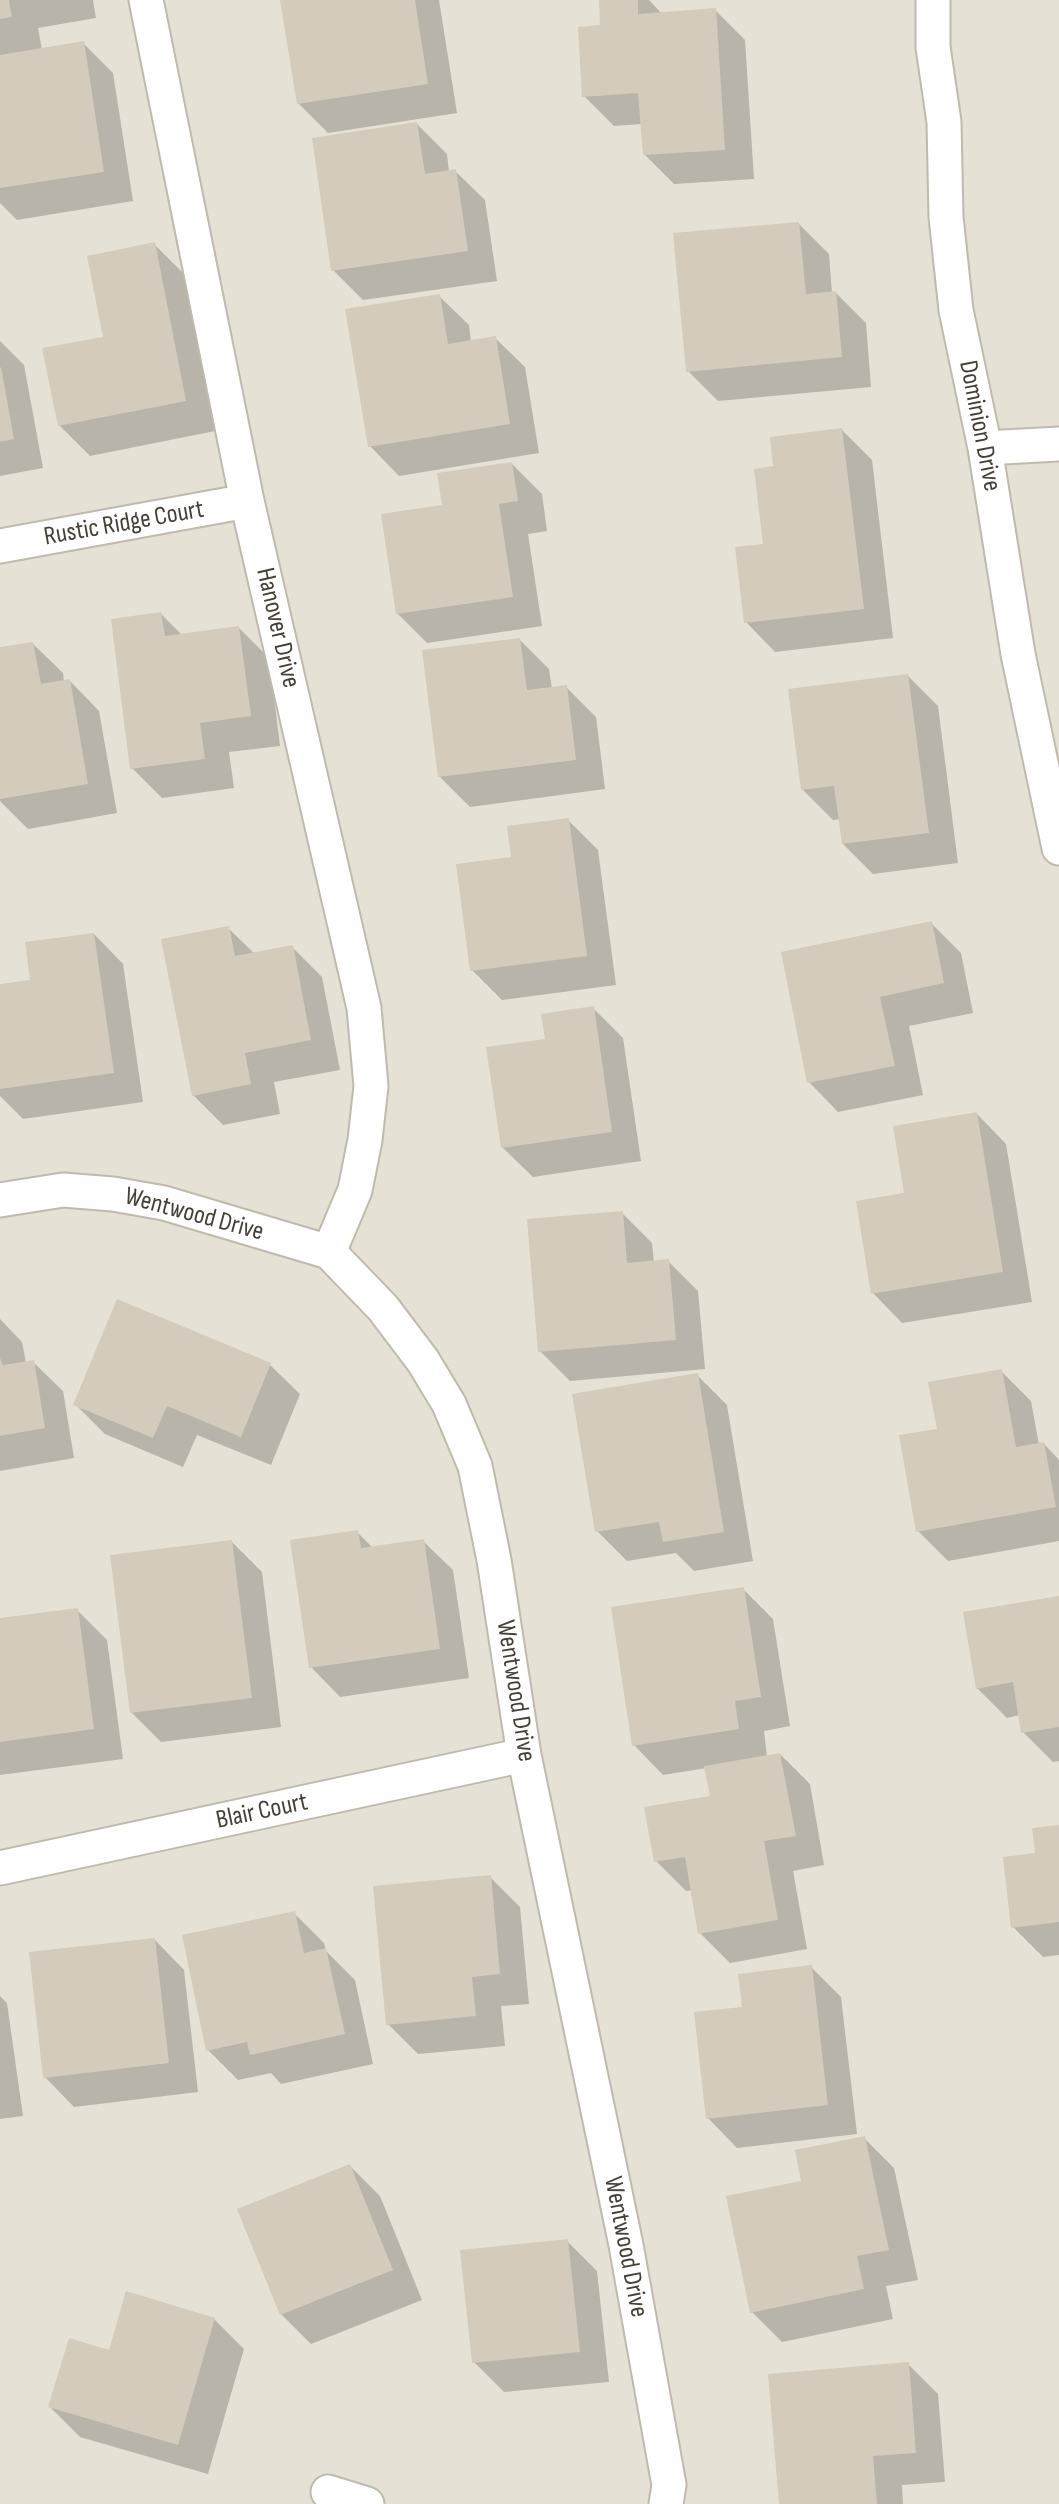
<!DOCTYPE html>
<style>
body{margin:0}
canvas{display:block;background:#f2efe6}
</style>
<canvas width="1059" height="2504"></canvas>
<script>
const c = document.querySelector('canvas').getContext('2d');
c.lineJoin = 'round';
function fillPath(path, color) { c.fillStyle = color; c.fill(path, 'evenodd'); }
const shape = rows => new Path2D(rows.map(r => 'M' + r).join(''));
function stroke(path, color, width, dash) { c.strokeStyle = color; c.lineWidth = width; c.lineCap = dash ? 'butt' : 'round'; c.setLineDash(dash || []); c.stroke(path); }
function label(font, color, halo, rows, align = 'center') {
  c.font = font + ' "Sofia Sans Condensed",sans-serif'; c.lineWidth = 5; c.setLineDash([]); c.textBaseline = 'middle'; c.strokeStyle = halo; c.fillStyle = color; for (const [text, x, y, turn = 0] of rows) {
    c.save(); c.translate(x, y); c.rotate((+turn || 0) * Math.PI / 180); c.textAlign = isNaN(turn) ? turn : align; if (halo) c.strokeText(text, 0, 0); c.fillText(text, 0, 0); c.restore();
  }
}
fillPath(shape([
 [0,0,1059,0,1059,2504,0,2504]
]), '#e6e1d5');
fillPath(shape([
 [0,0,93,0,96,18,38,28,42,50,83,43,113,73,133,201,17,220,0,203],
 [282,0,439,0,457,113,328,133,298,103],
 [600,0,649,0,662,14,715,10,745,40,754,179,674,184,644,154,642,124,614,126,584,96,602,27],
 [417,124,447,154,449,172,455,171,485,200,497,281,363,300,333,270],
 [799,224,829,254,832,293,836,293,866,323,871,387,718,401,688,371],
 [154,244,184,274,215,431,90,456,60,426,45,350,105,338],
 [439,296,469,325,471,342,495,338,525,367,539,453,399,476,370,446],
 [0,341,24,365,43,468,0,476],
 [842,430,872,460,893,638,775,652,746,622,765,545,775,468],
 [512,464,542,494,547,531,528,534,542,626,427,643,397,613,444,507],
 [161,614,182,635,239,628,269,658,280,746,229,752,234,788,162,798,132,768],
 [519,639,549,669,552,689,566,687,596,717,605,789,470,807,440,777],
 [33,644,63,673,64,682,70,681,99,711,117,813,28,829,0,801,0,649],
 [908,676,938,706,958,863,873,874,843,844,840,819,833,820,803,790],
 [568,820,598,850,616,985,502,1000,472,970,513,859],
 [931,923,961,953,973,1013,909,1026,923,1095,838,1112,809,1082],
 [228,928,255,954,292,947,322,977,340,1070,274,1082,280,1114,223,1125,193,1095],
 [94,934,123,964,143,1102,23,1119,0,1096,0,986,32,982],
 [593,1008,623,1038,641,1161,533,1177,503,1148],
 [977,1114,1006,1144,1032,1302,902,1323,873,1293],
 [622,1213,652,1243,654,1263,668,1261,698,1291,705,1369,570,1381,540,1351],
 [118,1301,270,1365,300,1394,271,1465,197,1435,183,1467,105,1434,75,1404],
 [0,1319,22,1342,26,1363,33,1362,63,1391,74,1458,0,1471],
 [1001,1371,1031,1401,1039,1445,1044,1444,1059,1460,1059,1541,948,1561,918,1531,939,1431],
 [697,1375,727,1405,753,1561,694,1571,676,1553,627,1561,597,1531],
 [357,1532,373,1548,423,1541,453,1570,469,1678,340,1697,311,1667],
 [232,1542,262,1572,281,1727,161,1742,131,1712],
 [743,1589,773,1619,790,1726,764,1731,767,1757,780,1754,810,1784,824,1865,793,1871,807,1949,730,1963,700,1933,692,1890,686,1891,656,1861,712,1797,707,1768,663,1775,634,1745],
 [1059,1598,1059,1761,1053,1762,1023,1732,1020,1715,1007,1718,977,1688],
 [77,1610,107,1640,123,1759,0,1775,0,1620],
 [1059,1826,1059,1955,1043,1957,1013,1927,1037,1855],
 [490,1877,520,1907,529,2004,501,2006,505,2046,418,2054,388,2024],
 [294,1913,324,1943,326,1951,355,1980,373,2064,281,2084,271,2073,238,2080,208,2050],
 [155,1940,184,1970,198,2092,74,2107,45,2077],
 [811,1967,841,1997,857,2134,737,2148,708,2118],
 [0,1996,7,2003,23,2116,0,2119],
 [864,2138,894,2168,918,2280,886,2286,893,2319,782,2342,752,2312,803,2182],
 [350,2166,380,2196,422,2300,311,2344,281,2314,239,2210],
 [567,2241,597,2271,609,2382,504,2392,474,2362],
 [214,2319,244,2349,208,2474,80,2437,50,2407,110,2352],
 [908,2364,938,2394,945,2482,902,2485,903,2504,780,2504]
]), '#0003');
fillPath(shape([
 [0,0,9,0,12,17,0,19],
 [280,0,415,0,428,84,297,104],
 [599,0,638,0,638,14,716,8,725,150,643,155,638,93,582,97,578,27,600,25],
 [84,41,104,172,0,188,0,55],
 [417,122,425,174,456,169,468,251,331,271,312,138],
 [799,222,806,294,836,291,842,357,686,372,673,233],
 [155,242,186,401,58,426,42,348,103,337,87,256],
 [440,294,448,344,496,336,510,424,368,447,345,309],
 [1,367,14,439,0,442,0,368],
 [842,428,864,609,744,623,735,547,763,544,754,469,773,466,770,437],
 [512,462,518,501,499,504,513,597,396,614,381,514,442,505,437,473],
 [161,612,165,636,239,626,251,716,200,723,205,759,130,769,111,619],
 [520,638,527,690,567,685,576,760,438,777,422,650],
 [33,642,41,684,70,679,88,784,0,799,0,647],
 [908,674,929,833,842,844,834,786,801,790,788,689],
 [569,818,587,956,470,971,456,864,511,857,507,826],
 [932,921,944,983,880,997,895,1066,807,1083,781,952],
 [229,926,235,956,293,945,311,1040,245,1053,251,1084,192,1096,161,939],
 [94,933,114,1073,0,1089,0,984,30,980,25,942],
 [594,1006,612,1132,501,1148,486,1047,545,1039,541,1014],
 [977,1112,1003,1272,871,1294,856,1201,904,1193,893,1126],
 [623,1211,627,1263,669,1259,676,1340,538,1352,527,1219],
 [117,1299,271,1363,241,1437,167,1406,153,1438,73,1405],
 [0,1358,3,1365,34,1360,45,1428,0,1436],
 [1002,1369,1016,1447,1044,1442,1056,1507,916,1532,899,1435,937,1429,928,1382],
 [698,1373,724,1532,663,1542,659,1522,595,1532,572,1394],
 [358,1530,361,1548,424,1539,440,1649,309,1668,290,1540],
 [232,1540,252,1698,130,1713,110,1555],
 [744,1587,761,1697,735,1701,739,1729,632,1746,611,1607],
 [1059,1596,1059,1727,1021,1733,1013,1682,976,1689,963,1612],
 [78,1608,94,1729,0,1742,0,1618],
 [780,1753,796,1836,764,1841,778,1920,698,1934,685,1857,654,1862,644,1807,710,1796,704,1766],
 [1059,1825,1059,1922,1011,1928,1003,1857,1035,1853,1032,1828],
 [491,1875,500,1974,472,1977,476,2016,386,2025,373,1886],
 [295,1911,304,1953,326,1948,345,2034,250,2055,247,2042,206,2051,182,1935],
 [155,1938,169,2063,43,2078,29,1952],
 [812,1965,828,2105,706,2119,694,2012,742,2007,738,1974],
 [865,2136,889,2250,857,2256,864,2289,750,2313,726,2196,801,2181,795,2150],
 [350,2164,393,2270,280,2315,237,2209],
 [568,2239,580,2352,472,2363,460,2250],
 [126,2291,215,2318,178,2445,48,2407,69,2338,109,2350],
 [909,2362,916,2453,873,2456,877,2504,779,2504,768,2374]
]), '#d3cbbc');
const street = shape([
 [146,0,247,501,364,1008,371,1086,365,1140,355,1190,329,1252],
 [933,0,933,47,944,122,946,217,956,310,985,448,1018,654,1059,848],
 [985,448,1059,444],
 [0,546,247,501],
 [0,1200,63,1190,113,1194,164,1203,329,1252,383,1308,423,1361,449,1404,475,1466,494,1560,524,1755,626,2245,669,2485,666,2504],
 [0,1868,524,1755],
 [328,2492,367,2504]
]);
stroke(street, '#c0baac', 37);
stroke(street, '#fff', 33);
label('26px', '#454036', '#fff', [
 ["Dominion Drive",979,426,79],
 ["Rustic Ridge Court",124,524,-10],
 ["Hanover Drive",277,628,77],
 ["Wentwood Drive",194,1215,15],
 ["Wentwood Drive",515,1691,81],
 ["Blair Court",262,1812,-12],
 ["Wentwood Drive",625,2247,79]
]);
</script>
